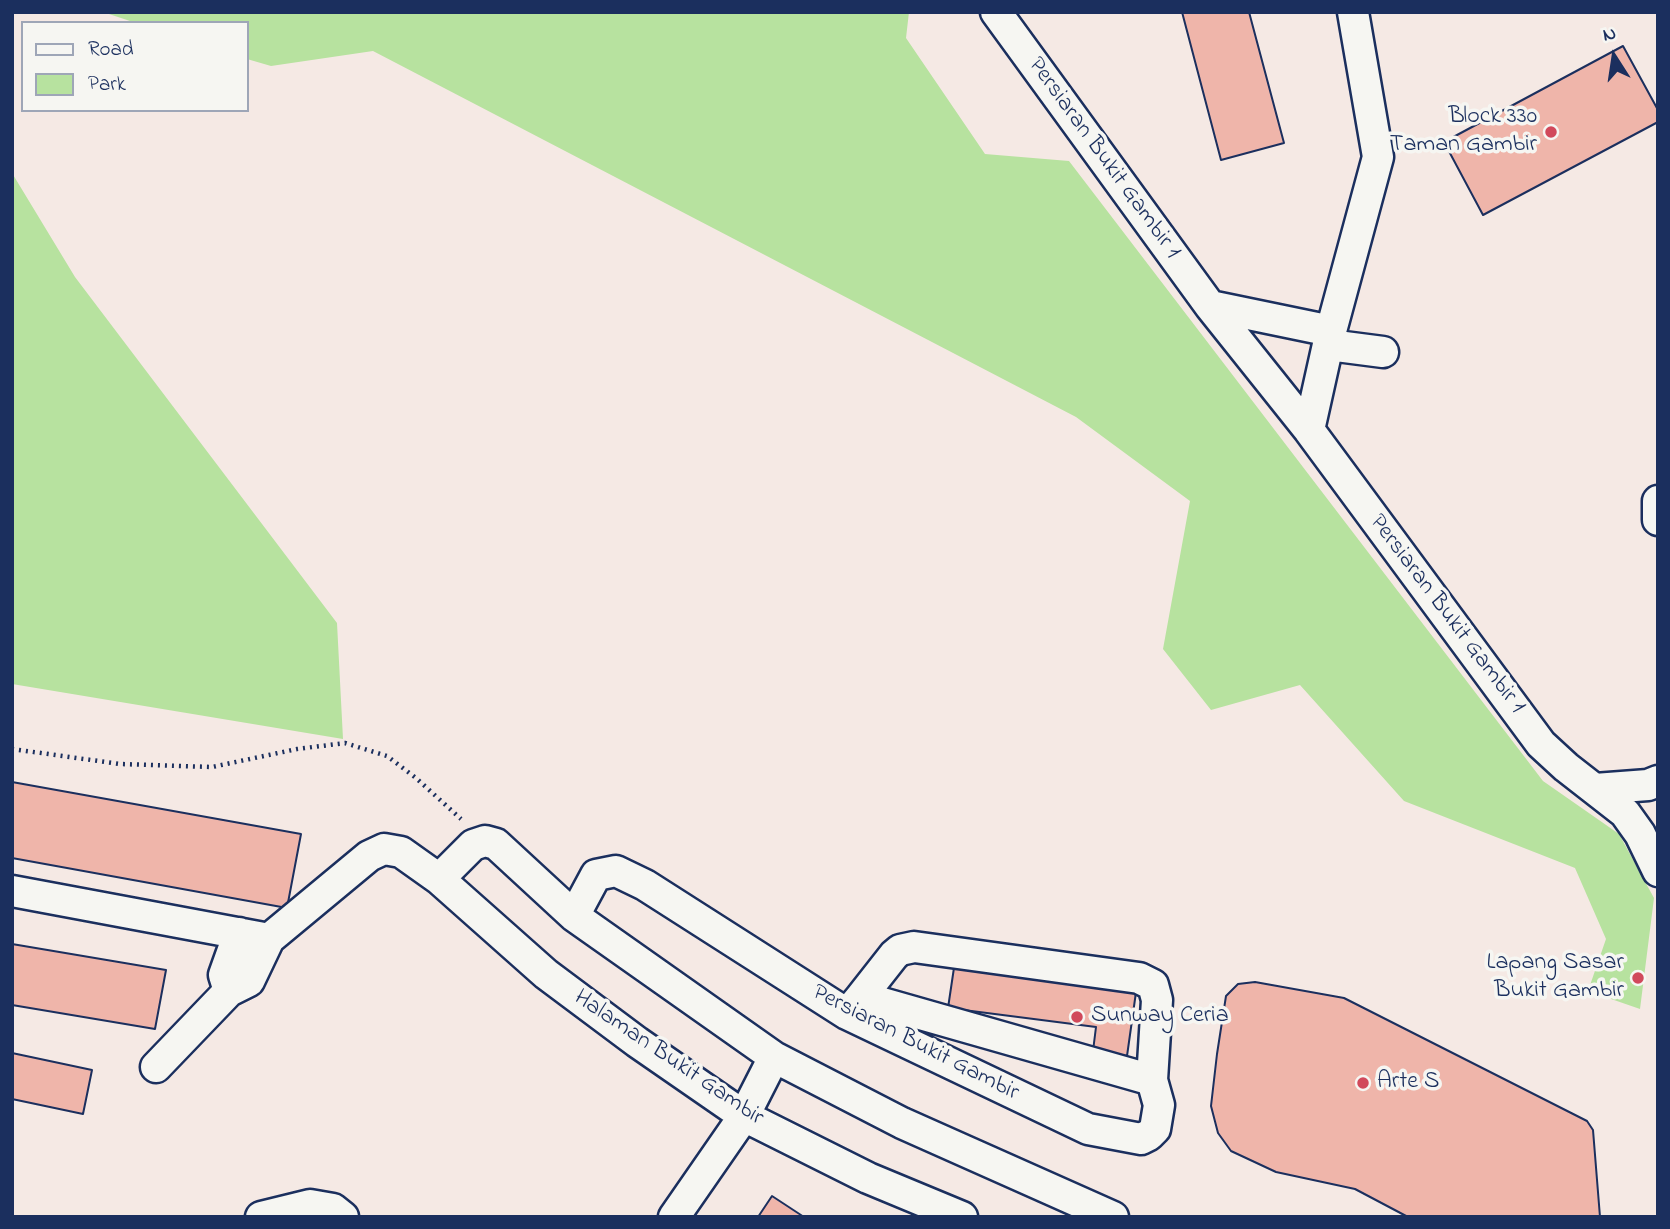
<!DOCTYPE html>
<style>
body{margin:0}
#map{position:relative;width:1670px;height:1229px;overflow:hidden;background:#f5e9e4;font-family:"Indie Flower",sans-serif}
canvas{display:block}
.frame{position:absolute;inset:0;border:14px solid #1b2f5e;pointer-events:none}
.legend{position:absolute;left:21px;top:21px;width:228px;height:91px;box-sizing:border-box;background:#f6f6f2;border:2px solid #9ea6b7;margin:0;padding:9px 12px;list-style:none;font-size:21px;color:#1b2f5e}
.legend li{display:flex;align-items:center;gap:14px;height:35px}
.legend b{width:35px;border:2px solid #9ea6b7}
.north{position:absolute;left:1579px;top:21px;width:70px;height:70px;-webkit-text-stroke:5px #f6f6f2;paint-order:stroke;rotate:348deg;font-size:19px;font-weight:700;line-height:28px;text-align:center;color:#1b2f5e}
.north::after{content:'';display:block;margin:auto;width:24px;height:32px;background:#1b2f5e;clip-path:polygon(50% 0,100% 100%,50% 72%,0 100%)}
</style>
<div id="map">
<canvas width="1670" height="1229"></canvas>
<div class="frame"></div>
<ul class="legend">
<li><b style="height:9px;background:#f6f6f2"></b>Road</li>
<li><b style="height:19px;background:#b7e29f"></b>Park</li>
</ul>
<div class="north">N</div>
</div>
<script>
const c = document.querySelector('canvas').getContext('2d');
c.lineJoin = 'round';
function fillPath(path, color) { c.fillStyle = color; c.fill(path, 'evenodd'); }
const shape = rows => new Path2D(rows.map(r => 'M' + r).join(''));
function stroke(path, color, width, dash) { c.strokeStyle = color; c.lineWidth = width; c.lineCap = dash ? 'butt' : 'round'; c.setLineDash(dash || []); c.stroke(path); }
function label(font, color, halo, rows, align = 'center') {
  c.font = font + ' "Indie Flower",sans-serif'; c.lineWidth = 7; c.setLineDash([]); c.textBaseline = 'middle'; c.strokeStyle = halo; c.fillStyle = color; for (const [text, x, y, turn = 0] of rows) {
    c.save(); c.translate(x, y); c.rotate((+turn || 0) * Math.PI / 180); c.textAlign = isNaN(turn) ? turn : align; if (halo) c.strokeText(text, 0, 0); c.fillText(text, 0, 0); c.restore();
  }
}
fillPath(shape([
 [103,12,909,12,906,38,985,154,1069,161,1543,781,1619,834,1654,898,1640,1009,1588,991,1606,939,1575,868,1404,801,1300,685,1211,710,1163,649,1190,501,1076,417,373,51,271,66,247,59,247,23,136,23],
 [12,173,75,277,337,623,343,739,12,684]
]), '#b7e29f');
const building = shape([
 [1182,12,1249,12,1284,143,1221,160,1182,12],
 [1623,46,1658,110,1658,122,1483,215,1444,142,1623,46],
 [12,782,301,834,287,908,12,858,12,782],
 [12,944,166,970,155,1029,12,1005,12,944],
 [955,961,1137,985,1127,1056,1093,1051,1096,1027,948,1008,955,961],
 [1255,982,1344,998,1587,1121,1593,1130,1600,1217,1408,1217,1355,1189,1276,1172,1231,1151,1218,1133,1211,1106,1217,1054,1226,996,1238,984,1255,982],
 [12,1053,92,1070,83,1114,12,1099,12,1053],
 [772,1196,804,1217,758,1217,772,1196]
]);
fillPath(building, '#efb5aa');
stroke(building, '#1b2f5e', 2);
const minor = shape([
 [996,12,1210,306,1309,430,1541,744,1566,767,1625,813,1640,834,1658,871],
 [1210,306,1331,331],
 [1329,345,1383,352],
 [1309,430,1331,331,1378,157,1353,12],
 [1658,501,1658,520],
 [1595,789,1648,785,1658,781],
 [439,879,473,845,485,841,496,844,574,916,774,1057,902,1123,1113,1217],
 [12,891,269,939],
 [574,916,596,875,616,871,645,885,847,1014,1088,1129,1141,1139,1149,1135,1155,1129,1159,1105,1152,1080,861,997,847,1014],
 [229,991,224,975,239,933],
 [861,997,894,955,900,950,914,947,1139,978,1153,985,1157,1000,1152,1080],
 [156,1067,229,991,249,981,269,939,369,856,384,849,401,852,439,879,546,974,637,1042,744,1116,868,1178,962,1217],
 [261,1217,310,1205,333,1209,343,1217],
 [674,1217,744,1116,774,1057]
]);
stroke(minor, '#1b2f5e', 35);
stroke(shape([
 [12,749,120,764,212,767,297,749,345,743,387,756,416,778,461,819]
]), '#1b2f5e', 4.5, [2, 5]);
stroke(minor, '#f6f6f2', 30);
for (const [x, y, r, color] of [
 [1551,132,7,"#d1495b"],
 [1638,978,7,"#d1495b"],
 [1077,1017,7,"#d1495b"],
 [1363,1083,7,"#d1495b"]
]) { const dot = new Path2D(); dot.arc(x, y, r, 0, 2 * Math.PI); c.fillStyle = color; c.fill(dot); stroke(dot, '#f6f6f2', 2.5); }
label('24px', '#1b2f5e', '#f6f6f2', [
 ["Block 330",1537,118],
 ["Taman Gambir",1537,146],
 ["Lapang Sasar",1624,964],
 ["Bukit Gambir",1624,992],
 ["Sunway Ceria",1091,1017,"left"],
 ["Arte S",1377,1083,"left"]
], 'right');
label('24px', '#1b2f5e', '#f6f6f2', [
 ["Persiaran Bukit Gambir 1",1103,159,54],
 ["Persiaran Bukit Gambir 1",1446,615,53],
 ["Persiaran Bukit Gambir",915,1044,27],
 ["Halaman Bukit Gambir",668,1059,34]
]);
</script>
